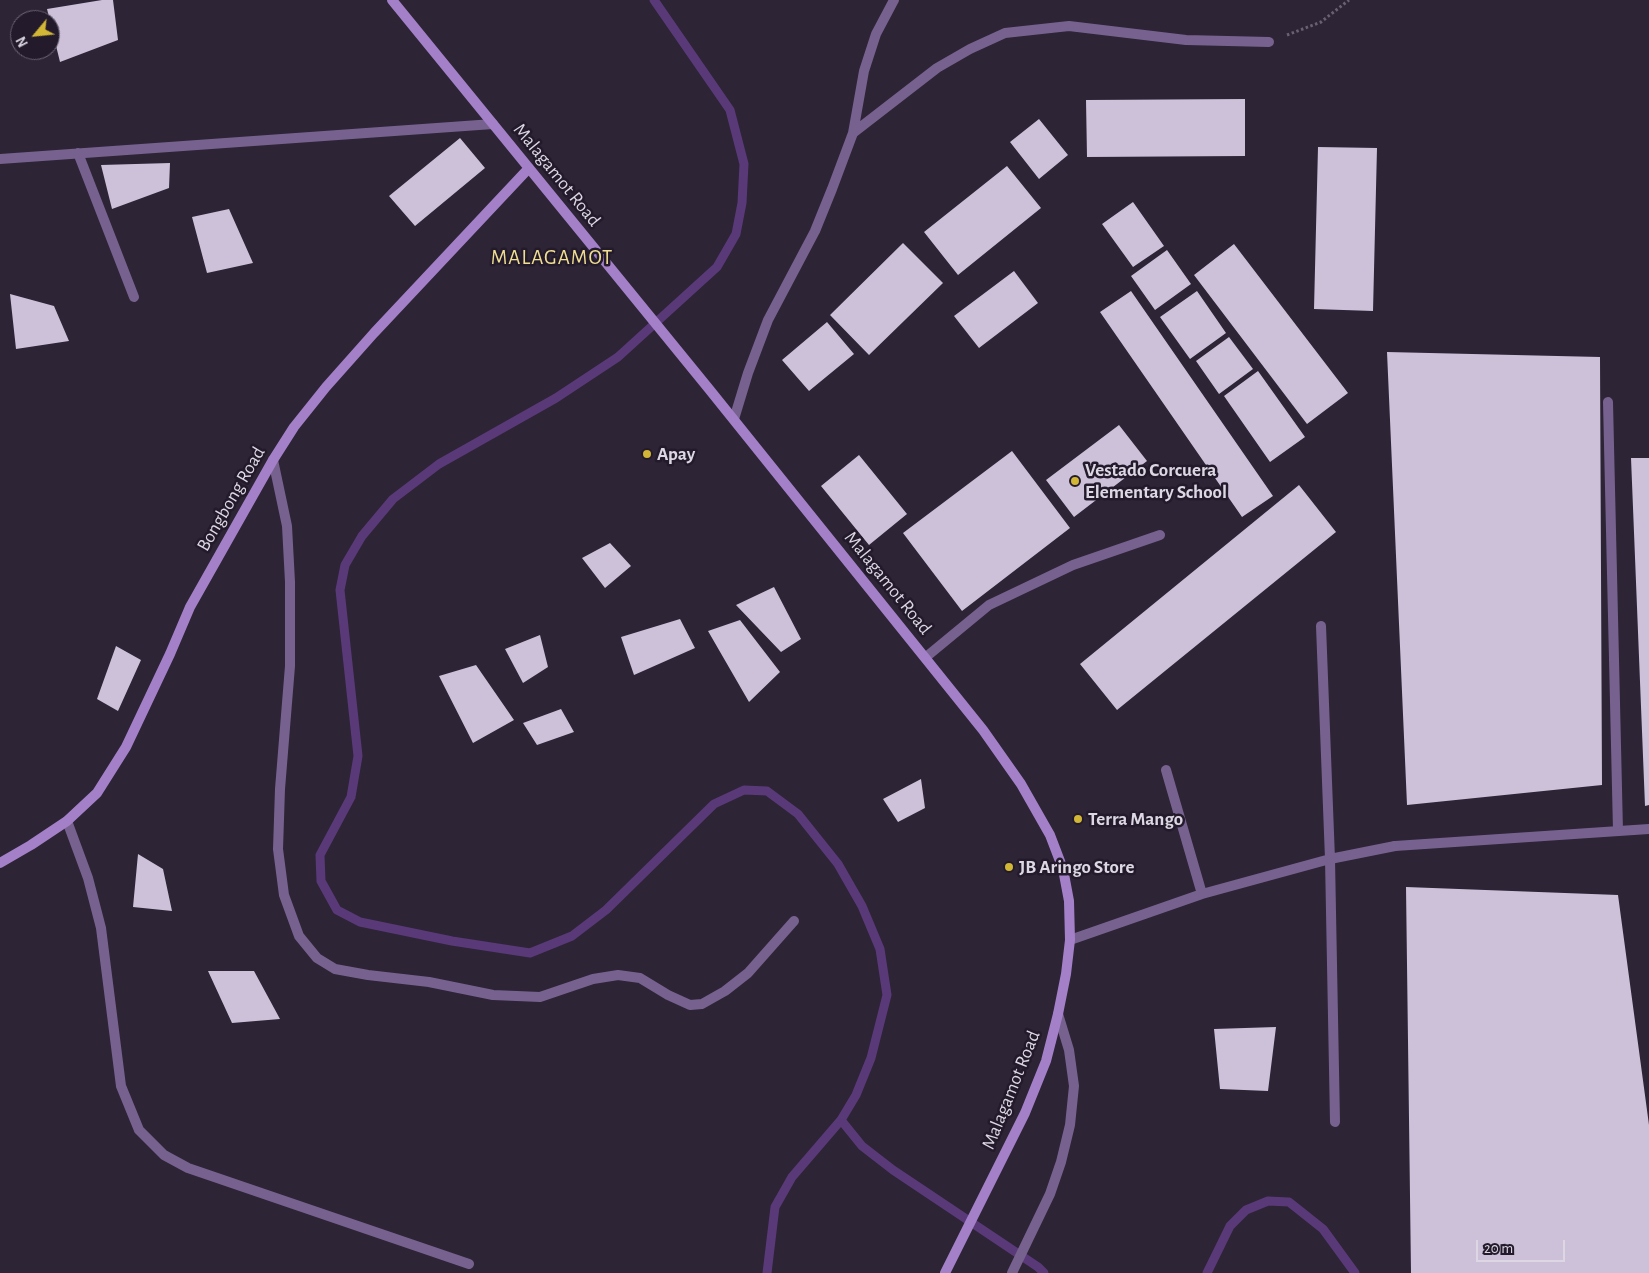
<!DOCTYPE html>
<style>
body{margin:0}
#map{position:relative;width:1649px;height:1273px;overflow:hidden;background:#2d2436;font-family:"Alegreya Sans",sans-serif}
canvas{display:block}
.north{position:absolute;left:10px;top:10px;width:50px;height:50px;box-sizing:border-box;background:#231b2c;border:1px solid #6d6675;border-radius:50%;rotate:242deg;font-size:14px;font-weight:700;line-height:20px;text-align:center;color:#ddd7e3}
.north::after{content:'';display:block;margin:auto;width:18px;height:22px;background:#d2b635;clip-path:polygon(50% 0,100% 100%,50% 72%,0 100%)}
.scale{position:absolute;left:1476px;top:1240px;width:89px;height:22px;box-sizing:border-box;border:2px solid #ddd7e3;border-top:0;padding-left:6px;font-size:15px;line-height:18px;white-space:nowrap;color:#ddd7e3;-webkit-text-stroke:4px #231b2c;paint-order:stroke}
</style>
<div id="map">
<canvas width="1649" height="1273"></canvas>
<div class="north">N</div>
<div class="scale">20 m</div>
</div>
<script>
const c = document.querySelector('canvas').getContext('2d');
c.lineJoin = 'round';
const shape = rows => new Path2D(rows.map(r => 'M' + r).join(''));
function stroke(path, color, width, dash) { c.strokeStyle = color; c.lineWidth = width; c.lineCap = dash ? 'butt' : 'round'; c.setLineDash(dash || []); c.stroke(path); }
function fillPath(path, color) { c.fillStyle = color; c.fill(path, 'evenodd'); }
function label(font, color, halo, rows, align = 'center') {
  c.font = font + ' "Alegreya Sans",sans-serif'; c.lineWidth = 5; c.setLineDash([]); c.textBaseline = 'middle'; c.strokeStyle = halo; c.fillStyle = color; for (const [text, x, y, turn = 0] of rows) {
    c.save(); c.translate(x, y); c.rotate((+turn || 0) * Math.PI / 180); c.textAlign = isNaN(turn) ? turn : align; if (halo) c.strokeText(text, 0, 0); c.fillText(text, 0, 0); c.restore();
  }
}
stroke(shape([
 [654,0,730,110,744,164,742,203,736,234,717,267,618,357,556,398,439,464,393,499,362,536,345,565,340,590,358,756,351,797,320,855,321,881,337,910,360,922,452,941,530,953,572,936,606,910,714,804,744,790,767,791,798,814,838,864,862,906,880,949,887,995,871,1058,856,1095,841,1120,792,1177,775,1207,767,1273],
 [841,1120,862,1146,893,1170,1038,1267,1044,1273],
 [1207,1273,1230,1226,1246,1210,1268,1201,1289,1202,1323,1229,1355,1273]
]), '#5a3978', 9);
fillPath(shape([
 [102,0,113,0,118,40,60,62,47,9],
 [1245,99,1245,156,1087,157,1086,100],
 [1039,119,1068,155,1039,179,1010,142],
 [460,138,485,168,415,226,389,196],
 [1318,147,1377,148,1373,311,1314,309],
 [170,163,169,188,112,209,101,165],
 [1007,166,1041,208,958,275,924,232],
 [1133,202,1164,246,1133,267,1102,224],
 [229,209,253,263,207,273,192,217],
 [903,243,943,283,869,355,830,315],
 [1234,244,1348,393,1307,424,1194,275],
 [1167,250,1191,284,1155,310,1131,276],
 [1014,271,1038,303,979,348,954,316],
 [1131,291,1273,496,1242,517,1100,312],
 [1197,291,1226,333,1190,359,1160,317],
 [10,294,54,306,69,341,16,349],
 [827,322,854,354,809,391,782,360],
 [1229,337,1253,369,1219,394,1196,361],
 [1387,352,1600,357,1602,785,1407,805],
 [1258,371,1305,437,1270,462,1224,396],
 [1119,425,1147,461,1074,517,1046,480],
 [1012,451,1070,528,962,611,903,533],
 [859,455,907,514,869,545,821,486],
 [1631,458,1649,458,1649,805,1645,806],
 [1299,485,1336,532,1117,710,1080,664],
 [610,543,631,566,605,588,582,558],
 [774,587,801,639,781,652,736,605],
 [680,619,695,648,634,675,621,637],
 [740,620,780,672,749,702,708,631],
 [540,635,548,667,523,683,505,649],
 [116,646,141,660,118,711,97,699],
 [476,665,514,720,473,743,439,676],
 [561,709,574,732,537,745,523,723],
 [921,779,925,808,898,822,883,799],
 [138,854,163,869,172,911,133,907],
 [1406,887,1618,895,1649,1125,1649,1273,1411,1273],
 [208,971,254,971,280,1019,232,1023],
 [1276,1027,1268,1091,1220,1089,1214,1029]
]), '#ccc1d9');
stroke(shape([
 [1287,35,1321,22,1349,0]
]), '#696171', 3, [2.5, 2.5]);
stroke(shape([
 [853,133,937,68,970,49,1005,33,1069,26,1186,40,1269,42],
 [1608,402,1618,831],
 [734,419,748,373,768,320,815,231,832,189,853,133,864,71,876,34,894,0],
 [926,657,989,605,1073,565,1160,535],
 [1395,846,1649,829],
 [1012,1273,1050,1194,1061,1162,1070,1125,1074,1086,1069,1050,1058,1014]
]), '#77618f', 10);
stroke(shape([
 [78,153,134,297],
 [0,159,493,124],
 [273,460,287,526,290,582,290,666,280,789,278,849,284,895,299,936,317,958,335,969,368,975,429,982,493,995,540,997,593,979,618,975,640,978,668,995,690,1005,702,1004,725,991,748,973,794,921],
 [1321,626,1330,859,1335,1122],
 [1166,770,1202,894],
 [67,821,88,878,101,928,121,1086,139,1130,164,1155,188,1168,469,1264],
 [1070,940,1202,894,1330,859,1395,846]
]), '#77618f', 10);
stroke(shape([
 [392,0,709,389,983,730,1021,784,1050,835,1063,869,1069,901,1070,940,1066,974,1058,1014,1046,1061,1025,1113,945,1273],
 [0,863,31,845,67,821,97,793,126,747,170,654,190,607,273,460,294,427,326,387,374,333,529,168]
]), '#a480c9', 10);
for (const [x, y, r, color] of [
 [647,454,5,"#d2b635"],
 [1075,481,5,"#d2b635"],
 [1078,819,5,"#d2b635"],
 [1009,867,5,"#d2b635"]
]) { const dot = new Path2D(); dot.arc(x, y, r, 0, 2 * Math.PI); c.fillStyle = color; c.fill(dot); stroke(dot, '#231b2c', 2); }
label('19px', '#ddd7e3', '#231b2c', [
 ["Malagamot Road",557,175,51],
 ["Bongbong Road",231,499,-60],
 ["Malagamot Road",888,583,51],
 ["Malagamot Road",1011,1090,-68]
]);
label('bold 19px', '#ddd7e3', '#231b2c', [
 ["Apay",657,454],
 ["Vestado Corcuera",1085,470],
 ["Elementary School",1085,492],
 ["Terra Mango",1088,819],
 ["JB Aringo Store",1019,867]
], 'left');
c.letterSpacing = '1px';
label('21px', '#f1df91', '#231b2c', [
 ["MALAGAMOT",552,258]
]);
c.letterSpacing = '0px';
</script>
